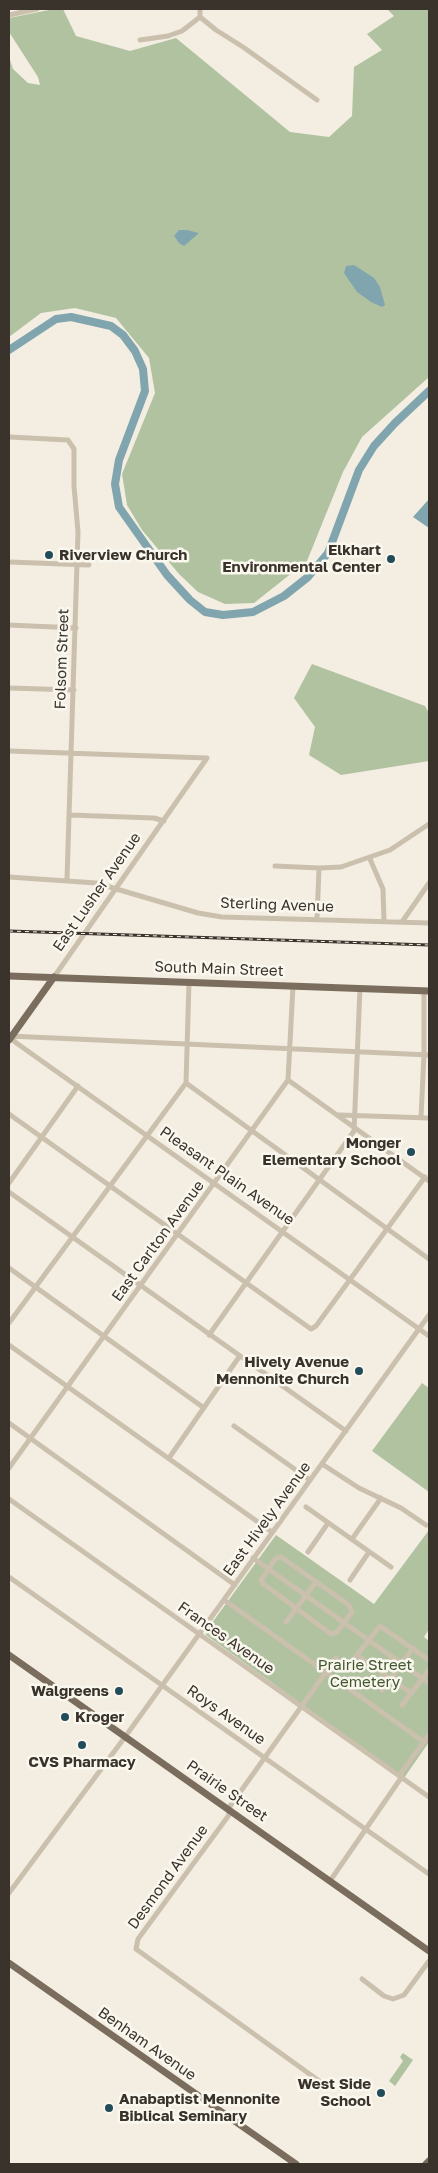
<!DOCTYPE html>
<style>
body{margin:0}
#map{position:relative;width:438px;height:2173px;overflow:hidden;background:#f3eee1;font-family:"Golos Text",sans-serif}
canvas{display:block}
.frame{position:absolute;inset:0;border:10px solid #3a332b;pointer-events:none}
</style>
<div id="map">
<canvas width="438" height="2173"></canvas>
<div class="frame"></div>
</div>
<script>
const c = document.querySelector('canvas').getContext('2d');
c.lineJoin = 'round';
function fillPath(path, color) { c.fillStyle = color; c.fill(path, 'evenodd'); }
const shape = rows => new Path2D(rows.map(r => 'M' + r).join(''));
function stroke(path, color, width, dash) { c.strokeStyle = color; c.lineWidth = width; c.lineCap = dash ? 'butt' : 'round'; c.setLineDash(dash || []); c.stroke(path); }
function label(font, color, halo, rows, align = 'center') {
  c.font = font + ' "Golos Text",sans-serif'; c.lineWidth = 5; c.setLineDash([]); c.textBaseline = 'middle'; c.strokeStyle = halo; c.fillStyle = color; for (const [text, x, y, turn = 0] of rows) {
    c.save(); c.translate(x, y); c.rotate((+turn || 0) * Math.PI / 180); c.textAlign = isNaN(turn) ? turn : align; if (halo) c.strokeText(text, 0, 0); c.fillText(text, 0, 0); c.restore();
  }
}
fillPath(shape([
 [54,9,63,9,76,36,130,51,176,38,290,132,329,137,352,116,354,67,382,50,367,34,394,16,387,9,429,9,429,377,362,437,343,472,307,561,254,603,225,604,198,592,179,574,142,530,127,505,122,474,155,393,149,358,116,318,75,308,41,313,9,337,9,57,13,69,28,83,40,85,38,77,9,32,9,18],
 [312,664,425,706,429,713,429,761,341,775,309,755,315,727,294,698],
 [422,1383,429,1388,429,1492,372,1451],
 [429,1530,429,1629,424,1637,429,1641,429,1742,404,1778,206,1635,206,1631,276,1535,374,1604],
 [403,2053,413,2060,395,2086,389,2081,403,2061,400,2057]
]), '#b1c2a1');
fillPath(shape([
 [179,230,187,230,199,233,184,246,179,243,174,236],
 [354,265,374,278,380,287,385,305,382,307,371,302,357,292,344,273,346,266],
 [429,499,429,528,413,517]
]), '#81a5af');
stroke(shape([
 [9,350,56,319,71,317,111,326,123,335,135,351,143,369,145,391,119,460,115,484,119,507,167,575,190,600,205,612,223,615,253,612,284,596,308,577,328,553,359,470,374,446,395,423,429,391]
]), '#81a5af', 8);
stroke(shape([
 [200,9,200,17,216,30,243,47,317,100],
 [9,15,37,9],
 [140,40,168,36,182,31,200,17],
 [9,437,68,440,74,449,74,486,78,532,67,879],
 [9,562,89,565],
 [9,625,76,628],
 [9,688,74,690],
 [9,751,207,758,54,977],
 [69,815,154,818,164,821],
 [370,859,383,889,384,921],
 [275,866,319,868,341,867,390,850,429,824],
 [9,877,96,883,198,913,222,917,429,923],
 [317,919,319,868],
 [402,922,429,883],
 [9,1036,429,1055],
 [11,1036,15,1042,429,1336],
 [288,1080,429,1181],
 [186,1083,429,1259],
 [9,1114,311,1329,316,1326,425,1177],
 [339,1115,429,1118],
 [421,1117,424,1055,424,990],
 [9,1183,78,1086],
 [9,1192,346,1431],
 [9,1268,204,1408],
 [9,1323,186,1083,189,982],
 [209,1335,354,1131,360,988],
 [9,1345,272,1532],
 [9,1423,235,1585],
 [234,1426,310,1480],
 [169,1458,239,1357],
 [322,1464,359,1488,401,1508,426,1525],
 [9,1468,288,1080,293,986],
 [9,1499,429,1797],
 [306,1507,391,1567],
 [352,1539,381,1498],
 [308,1552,328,1523],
 [281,1557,349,1605,352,1612,337,1632,331,1634,262,1583,261,1580,276,1558,281,1557],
 [253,1558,429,1683],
 [9,1577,429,1874],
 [350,1580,369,1552],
 [224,1600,424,1742],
 [286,1622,316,1582],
 [348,1667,357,1655],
 [382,1690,413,1648],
 [411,1693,357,1655,380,1626,429,1660],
 [402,1705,429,1670],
 [330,1881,401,1778,401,1773,429,1735],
 [9,1893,125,1737,429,1315],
 [362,1979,384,1996,393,1999,404,1995,429,1961],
 [322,2083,136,1949,138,1939,229,1815,228,1809,336,1658]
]), '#cbc0ad', 5);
stroke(shape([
 [9,976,429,991],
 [9,1040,54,977],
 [9,1655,429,1951],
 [9,1963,296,2164],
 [426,2164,429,2161]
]), '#7b6d5d', 7);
const rail = shape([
 [9,931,429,945]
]);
stroke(rail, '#3a332b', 3);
stroke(rail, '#faf7ee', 1, [4]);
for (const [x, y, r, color] of [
 [49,555,5,"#224c5a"],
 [391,559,5,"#224c5a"],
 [411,1152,5,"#224c5a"],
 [359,1371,5,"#224c5a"],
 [119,1691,5,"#224c5a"],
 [65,1717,5,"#224c5a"],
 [82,1745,5,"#224c5a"],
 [381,2093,5,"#224c5a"],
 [109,2108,5,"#224c5a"]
]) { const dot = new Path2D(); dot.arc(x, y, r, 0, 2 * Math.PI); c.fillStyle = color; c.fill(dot); stroke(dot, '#faf7ee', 2); }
label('bold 15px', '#3a332b', '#faf7ee', [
 ["Elkhart",381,550],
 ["Environmental Center",381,567],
 ["Riverview Church",59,555,"left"],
 ["Monger",401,1143],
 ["Elementary School",401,1160],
 ["Hively Avenue",349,1362],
 ["Mennonite Church",349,1379],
 ["Walgreens",109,1691],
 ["Kroger",75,1717,"left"],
 ["CVS Pharmacy",82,1762,"center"],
 ["West Side",371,2084],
 ["School",371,2101],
 ["Anabaptist Mennonite",119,2099,"left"],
 ["Biblical Seminary",119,2116,"left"]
], 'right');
label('15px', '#3a332b', '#faf7ee', [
 ["Folsom Street",62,659,-88],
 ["East Lusher Avenue",97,892,-55],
 ["Sterling Avenue",277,905,2],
 ["South Main Street",219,969,2],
 ["Pleasant Plain Avenue",227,1176,35],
 ["East Carlton Avenue",158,1241,-54],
 ["East Hively Avenue",267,1519,-54],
 ["Frances Avenue",226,1638,35],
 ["Roys Avenue",226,1715,35],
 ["Prairie Street",227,1791,35],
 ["Desmond Avenue",168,1877,-54],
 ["Benham Avenue",147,2044,35]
]);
label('15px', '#425730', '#faf7ee', [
 ["Prairie Street",365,1665],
 ["Cemetery",365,1682]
]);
</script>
